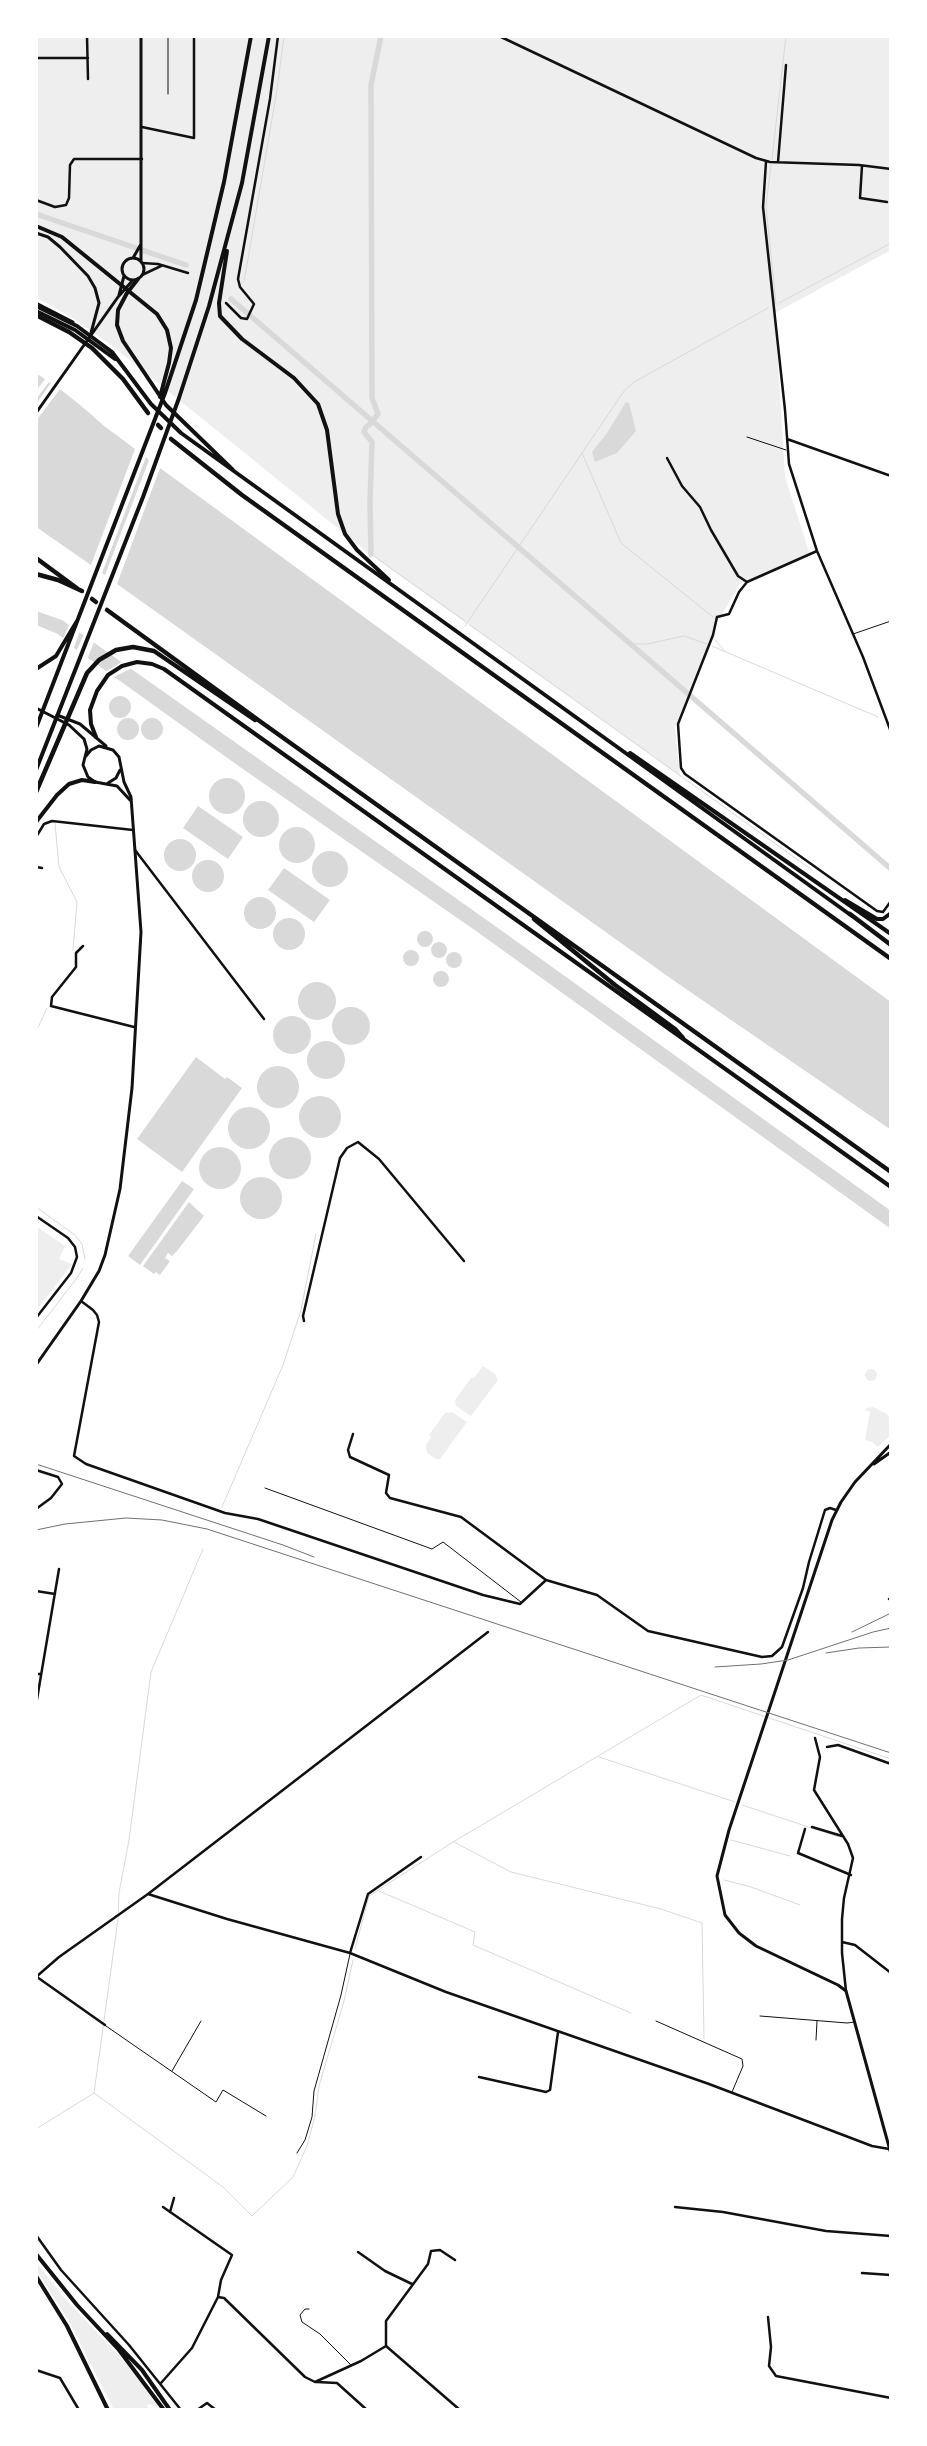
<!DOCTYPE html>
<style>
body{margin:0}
#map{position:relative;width:927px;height:2446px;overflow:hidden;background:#fff;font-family:"PT Sans Narrow",sans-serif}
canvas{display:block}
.frame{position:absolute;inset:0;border:38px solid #fff;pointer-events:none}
</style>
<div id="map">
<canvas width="927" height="2446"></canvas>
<div class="frame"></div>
</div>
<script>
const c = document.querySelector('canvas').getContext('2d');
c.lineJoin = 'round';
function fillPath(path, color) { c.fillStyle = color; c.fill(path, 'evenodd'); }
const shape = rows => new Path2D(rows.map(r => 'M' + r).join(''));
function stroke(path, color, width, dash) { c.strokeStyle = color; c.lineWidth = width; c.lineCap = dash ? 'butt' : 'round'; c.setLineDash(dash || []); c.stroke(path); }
fillPath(shape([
 [36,36,891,36,891,250,775,313,785,477,810,555,740,584,718,621,675,727,680,776,371,555,111,345,74,319,36,297],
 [36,1226,65,1246,59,1259,72,1264,36,1311],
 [483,1366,495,1374,498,1380,471,1416,456,1406,455,1400,472,1377,474,1378],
 '865 1375a6 6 0 1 1 12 0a6 6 0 1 1-12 0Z',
 [873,1407,887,1414,891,1421,891,1435,878,1447,872,1442,865,1440,870,1412,864,1409],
 [452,1412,467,1422,440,1459,436,1459,427,1453,426,1445,431,1437,429,1435,445,1413],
 [36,2262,61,2294,133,2371,160,2410,156,2406,149,2404,147,2405,149,2410,114,2410,70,2323,36,2269]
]), '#eee');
fillPath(shape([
 [36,373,71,396,104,426,891,1002,891,1130,677,983,36,527],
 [626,402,629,403,636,431,617,453,595,462,592,452,607,433],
 [36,611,62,620,498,928,891,1211,891,1229,476,931,240,767,74,648,58,634,36,625],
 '109 707a11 11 0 1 1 22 0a11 11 0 1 1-22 0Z',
 '141 729a11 11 0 1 1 22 0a11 11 0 1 1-22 0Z',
 '117 729a11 11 0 1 1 22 0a11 11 0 1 1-22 0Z',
 '209 796a18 18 0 1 1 36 0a18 18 0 1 1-36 0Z',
 '243 819a18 18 0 1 1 36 0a18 18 0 1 1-36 0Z',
 [198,806,243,837,228,859,183,828],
 '279 845a18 18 0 1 1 36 0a18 18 0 1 1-36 0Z',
 '164 855a16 16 0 1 1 32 0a16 16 0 1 1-32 0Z',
 '312 869a18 18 0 1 1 36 0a18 18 0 1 1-36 0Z',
 '192 876a16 16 0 1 1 32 0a16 16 0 1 1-32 0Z',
 [284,868,330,900,314,922,268,890],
 '244 913a16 16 0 1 1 32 0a16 16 0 1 1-32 0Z',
 '273 934a16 16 0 1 1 32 0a16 16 0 1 1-32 0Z',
 '417 939a8 8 0 1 1 16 0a8 8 0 1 1-16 0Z',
 '431 950a8 8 0 1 1 16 0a8 8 0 1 1-16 0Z',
 '403 958a8 8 0 1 1 16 0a8 8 0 1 1-16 0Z',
 '446 960a8 8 0 1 1 16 0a8 8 0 1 1-16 0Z',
 '433 979a8 8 0 1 1 16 0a8 8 0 1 1-16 0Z',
 '298 1001a19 19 0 1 1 38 0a19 19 0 1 1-38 0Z',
 '332 1026a19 19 0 1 1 38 0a19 19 0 1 1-38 0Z',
 '273 1035a19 19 0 1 1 38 0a19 19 0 1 1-38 0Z',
 '307 1060a19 19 0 1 1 38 0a19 19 0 1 1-38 0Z',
 [196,1057,225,1079,227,1077,242,1088,182,1172,137,1139],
 '257 1087a21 21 0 1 1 42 0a21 21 0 1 1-42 0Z',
 '299 1117a21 21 0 1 1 42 0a21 21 0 1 1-42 0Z',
 '228 1128a21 21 0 1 1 42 0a21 21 0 1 1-42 0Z',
 '269 1158a21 21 0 1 1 42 0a21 21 0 1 1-42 0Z',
 '199 1168a21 21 0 1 1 42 0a21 21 0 1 1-42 0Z',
 '240 1198a21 21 0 1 1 42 0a21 21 0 1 1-42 0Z',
 [182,1181,194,1189,140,1265,128,1256],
 [189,1202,204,1216,177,1251,172,1256,168,1253,165,1258,170,1261,160,1275,156,1272,154,1274,143,1266]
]), '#d9d9d9');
fillPath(shape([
 [36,370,72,394,106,424,891,999,891,1002,160,468,117,584,677,983,891,1130,891,1132,676,985,36,530,36,527,91,565,135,449,60,389,36,421,36,404,51,383,49,382,36,399,36,391,45,379,36,373],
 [146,457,149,460,105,575,102,573],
 [70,623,80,631,73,650,62,641],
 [84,634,94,642,87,660,76,652],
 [122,662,132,668,114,677,105,672]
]), '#fff');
stroke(shape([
 [772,159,786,36],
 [771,165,766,206,776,304],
 [244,282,277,90,284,36],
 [779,303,891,243],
 [582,453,621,543,713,617],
 [371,554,465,621],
 [470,625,812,870],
 [465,626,624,391,634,382,768,308],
 [715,640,725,651],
 [631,644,647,644,684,636,707,644],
 [712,646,878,717],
 [55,823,59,867,77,902,73,950],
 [36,1032,47,1008],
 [36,1207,75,1235,82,1244,85,1259],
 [36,1331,77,1278,83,1268],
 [222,1507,283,1365,301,1310,316,1234],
 [599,1757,735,1802],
 [742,1805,839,1837],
 [731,1840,790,1856],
 [454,1842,511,1872,661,1909,702,1923,704,2039],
 [724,1880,751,1887,800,1905],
 [379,1891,475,1932,473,1945,631,2013],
 [355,1949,369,1896,453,1842,701,1695,891,1759],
 [94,2093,118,1919,119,1893,129,1840,151,1672,203,1549],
 [36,2129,94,2093,223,2187,252,2216,293,2177,307,2146,315,2116,319,2086,344,2001,353,1960]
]), '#d9d9d9', 1);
stroke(shape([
 [36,214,186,265],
 [231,299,891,869],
 [369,425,378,414,372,398,371,85,381,36],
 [366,427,364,432,372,442,370,502,371,554]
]), '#d9d9d9', 5.5);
stroke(shape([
 [168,94,168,36],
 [747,437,786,450],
 [853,634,891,621],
 [265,1488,432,1549,443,1542,521,1602],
 [760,2016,847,2023,855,2022],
 [656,2021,742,2059,743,2066,732,2092],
 [106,2026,216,2102,223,2090,266,2116],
 [816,2040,817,2021],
 [172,2071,201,2021],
 [297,2153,305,2140,312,2117,314,2091,341,1995,350,1954],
 [309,2309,305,2309,300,2315,302,2322,320,2334,351,2365]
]), '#111', 1);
stroke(shape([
 [87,36,88,79],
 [499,36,756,158,770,162,859,165,891,169],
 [36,58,88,58],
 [142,127,194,138,194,36],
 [766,162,763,207,785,410,789,464,817,551,863,657,891,732],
 [778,162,786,65],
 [862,166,860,198,887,202],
 [36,200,55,207,66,205,69,198,70,165,74,159,142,159],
 [142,263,158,264,188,273],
 [142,275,161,266],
 [226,303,241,318,247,319,254,304,240,287,238,279,270,99,278,36],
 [787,439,891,476],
 [667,458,682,486,700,507,711,530,738,576,747,582],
 [817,551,747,582,739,592,729,614,717,617,713,635,678,724,681,768,685,774,877,911,883,912,891,901],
 [36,837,44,824,52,821,133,830],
 [135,850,264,1019],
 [36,867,42,868],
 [83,946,76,953,76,967,52,997,51,1006,134,1027],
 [36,1216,68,1238,75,1247,77,1257,71,1273,36,1318],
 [81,1301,93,1310,97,1315,99,1322,74,1456,86,1464,225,1513,258,1519,483,1595,520,1604,545,1581],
 [304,1321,303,1316,340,1158,347,1148,358,1142,379,1159,464,1261],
 [353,1434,348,1450,350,1457,389,1475,386,1493,390,1498,461,1517,546,1580,597,1595,648,1631,762,1657,772,1656,782,1647,803,1588,809,1562,825,1510,830,1508,836,1510],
 [36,1470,58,1477,62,1484,51,1498,36,1509],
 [36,1591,55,1594],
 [889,1599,891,1598],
 [36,1674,41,1674],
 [36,1705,59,1569],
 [815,1738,820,1757,814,1790,848,1844,853,1858,844,1898,842,1919,842,1953,846,1991],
 [827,1747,838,1745,891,1764],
 [812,1827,842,1836],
 [805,1829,798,1853,851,1875],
 [148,1894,227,1919,350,1953,446,1992,709,2084,872,2146,889,2149],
 [842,1942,855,1945,891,1973],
 [350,1953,368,1894,421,1857],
 [36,1977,59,1957,148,1894,488,1632],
 [37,1977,105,2025],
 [479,2077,546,2092,550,2090,558,2032],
 [675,2207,723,2212,826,2231,891,2236],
 [170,2212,174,2198],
 [36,2235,61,2270,129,2345,181,2410],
 [358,2252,385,2271,412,2284],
 [862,2273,891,2275],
 [218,2297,224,2298,305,2377,315,2382,361,2361,386,2346,460,2410],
 [768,2317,771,2347,769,2366,776,2376,891,2398],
 [386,2346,386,2321,428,2264,431,2251,440,2250,455,2260],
 [36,2370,60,2378,79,2410],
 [317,2382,337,2383,367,2410],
 [161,2383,192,2348,218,2297,221,2280,232,2255,163,2207],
 [197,2410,207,2403,216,2410]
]), '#111', 2.5);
stroke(shape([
 [36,233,48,237,60,247,88,276,95,288,99,303,91,333],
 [133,258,141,244],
 '122 269a11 11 0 1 1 22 0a11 11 0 1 1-22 0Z',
 [141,262,141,36],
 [119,295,124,276],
 [36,303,73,322],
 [36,413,118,297,133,280],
 [36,708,69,725,84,739,87,749,83,765,88,777,95,782,117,786,130,800],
 [57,715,80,724,106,746],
 [108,783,116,778,120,770],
 [36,1365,81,1301,99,1271,105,1255,120,1189,132,1088,141,932,131,797,124,782,119,757,113,750,99,746,91,750,86,756],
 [891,1444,855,1482,841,1502,832,1520,729,1830,717,1876,725,1915,739,1933,756,1946,838,1985,846,1991,891,2154],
 [874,1464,891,1452]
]), '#111', 3);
stroke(shape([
 [36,226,62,237,157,314,167,330,171,348,169,363,160,397],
 [227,251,219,303,220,316,242,339,294,378,318,404,327,430,338,514,345,534,357,550,389,580],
 [138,279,127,293,118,310,117,325,123,341,166,405,233,470],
 [36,306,77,326,112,352,151,404,181,433,852,916],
 [36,311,75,330,115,359],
 [36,669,56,656,77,621],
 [36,728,165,393,196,300,224,182,251,36],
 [96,737,91,724,90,710,97,691,108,675,122,666,137,662,152,664,164,669,891,1187],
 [630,753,891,934],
 [36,770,143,497,179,398,209,306,242,183,269,36],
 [36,822,57,795,69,784,82,780,95,782],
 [845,900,877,919,883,919,891,913],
 [36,2254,77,2305,119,2350,164,2410],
 [36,2276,67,2326,108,2410],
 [107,2334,142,2370,170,2410]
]), '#111', 4);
stroke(shape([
 [36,315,69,332,92,348,123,379,148,413],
 [158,425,161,428],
 [171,439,242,495,891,959],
 [36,558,78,589],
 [36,574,58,580,82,591],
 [92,599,96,602],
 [107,610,261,722,891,1172],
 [36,792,87,673,99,660,116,650,133,647,154,651,255,720],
 [850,914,891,945],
 [534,919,615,985,675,1029,683,1038]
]), '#111', 4.5);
stroke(shape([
 [36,1464,283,1545,314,1557],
 [36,1530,65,1524,126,1518,162,1520,207,1529,891,1753],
 [852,1632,891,1613],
 [826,1653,859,1648,891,1647],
 [715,1667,761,1664,788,1660,873,1632,891,1628]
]), '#707070', 1);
</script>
